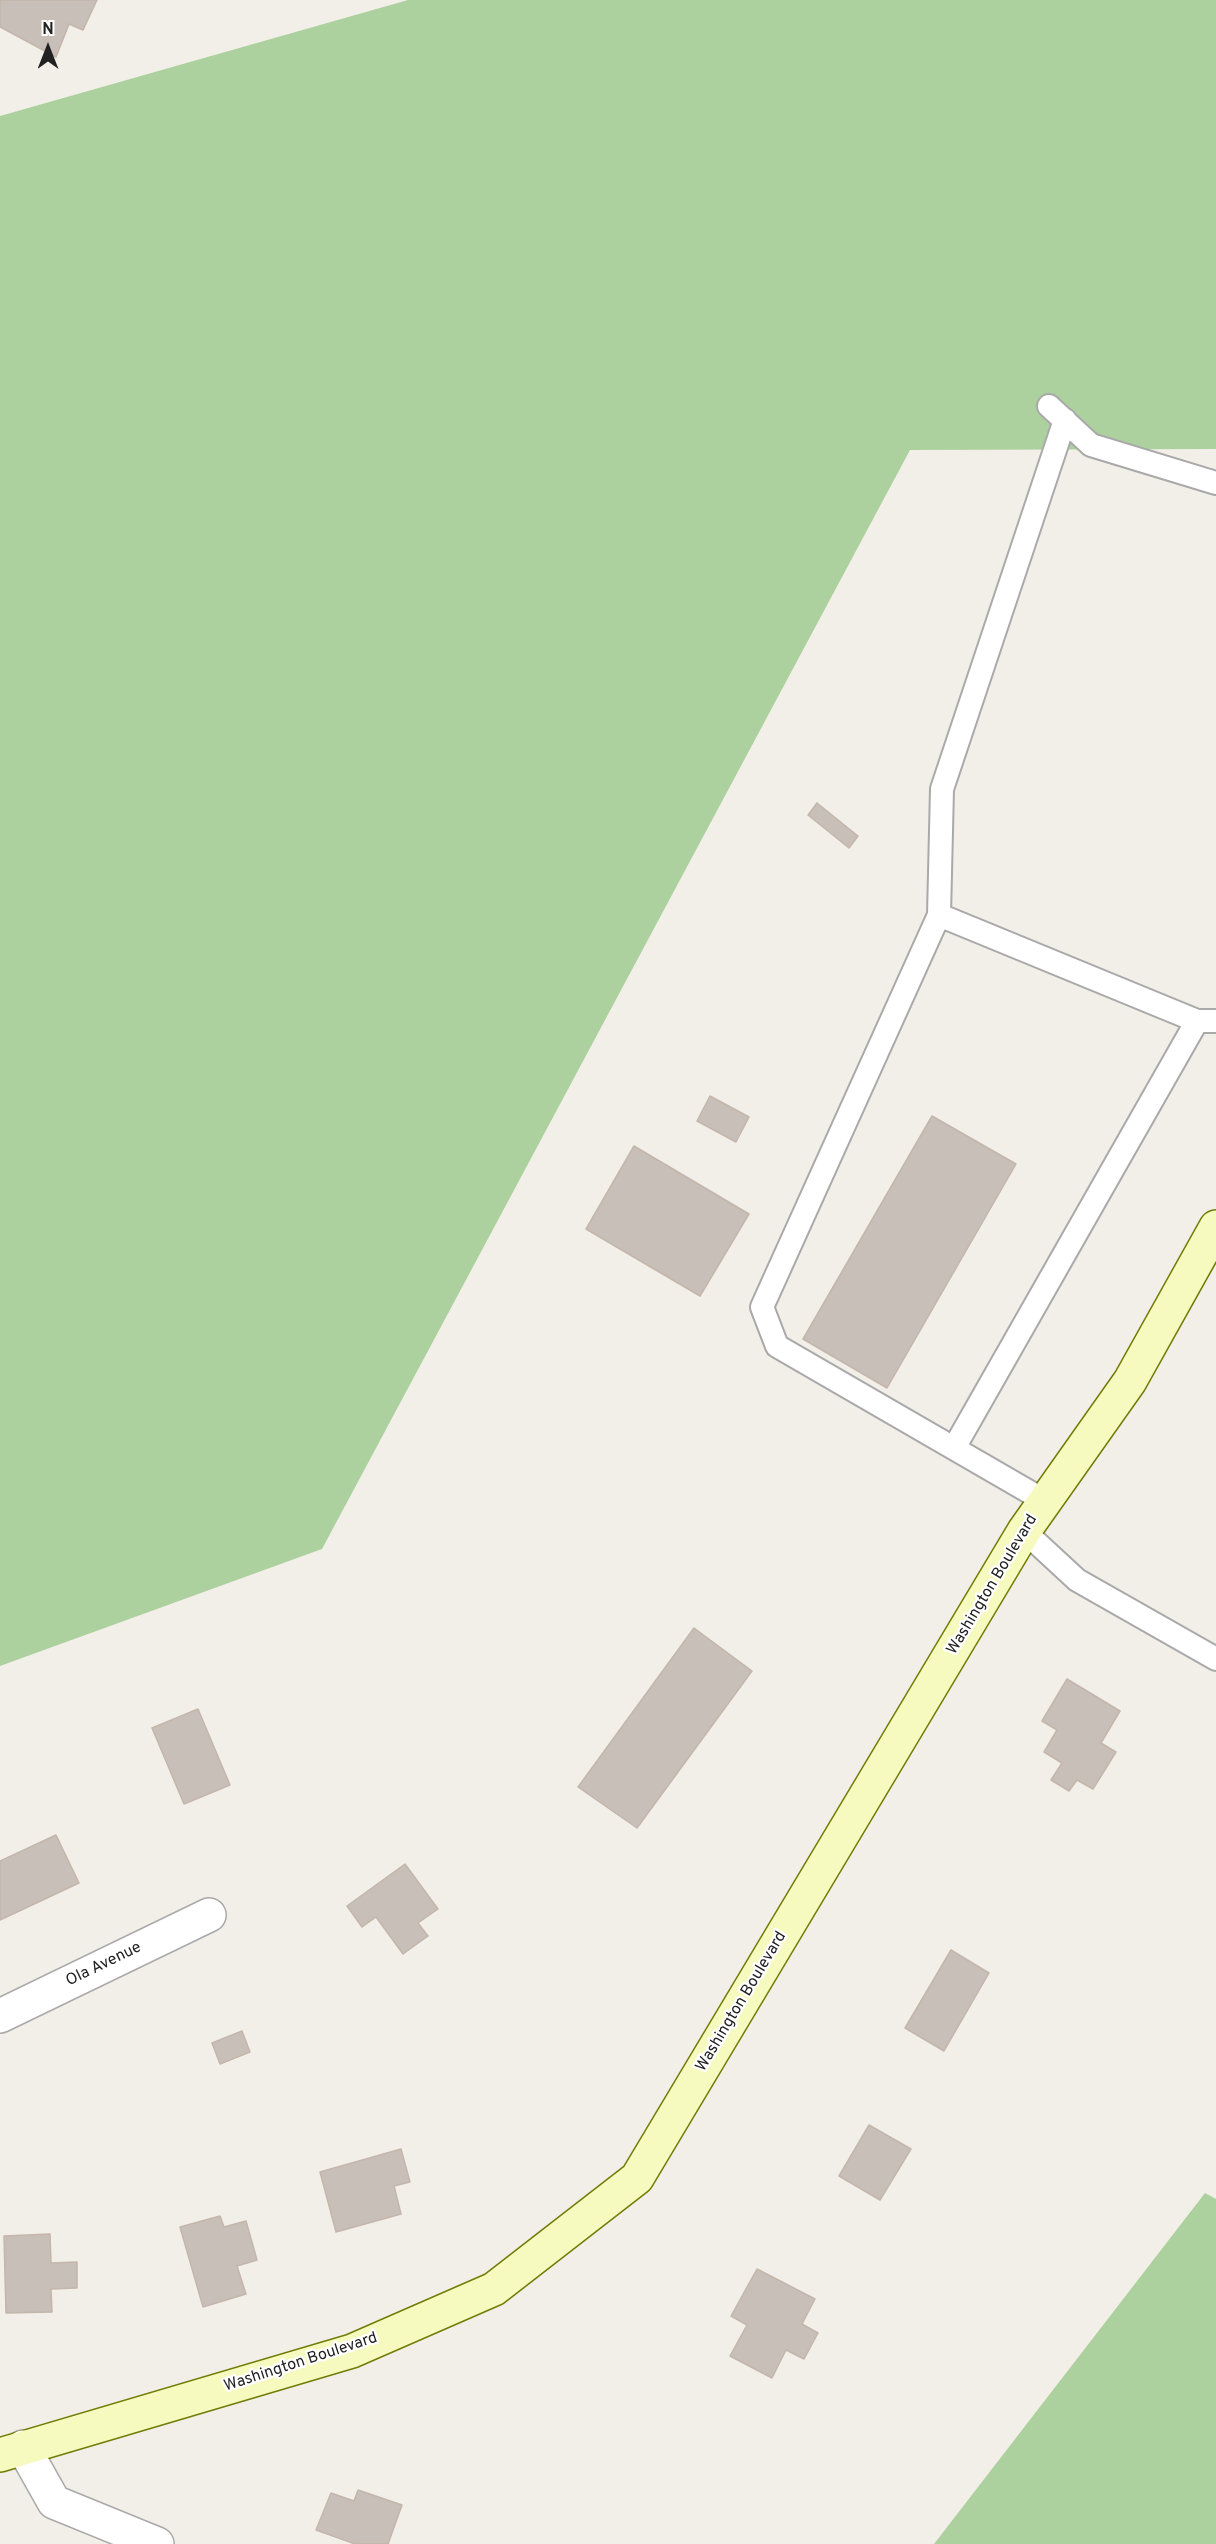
<!DOCTYPE html>
<style>
body{margin:0}
#map{position:relative;width:1216px;height:2544px;overflow:hidden;background:#f2efe9;font-family:Overpass,sans-serif}
canvas{display:block}
.north{position:absolute;left:18px;top:18px;width:60px;height:60px;-webkit-text-stroke:4px #fff;paint-order:stroke;rotate:0deg;font-size:16px;font-weight:700;line-height:24px;text-align:center;color:#222}
.north::after{content:'';display:block;margin:auto;width:21px;height:27px;background:#222;clip-path:polygon(50% 0,100% 100%,50% 72%,0 100%)}
</style>
<div id="map">
<canvas width="1216" height="2544"></canvas>
<div class="north">N</div>
</div>
<script>
const c = document.querySelector('canvas').getContext('2d');
c.lineJoin = 'round';
function fillPath(path, color) { c.fillStyle = color; c.fill(path, 'evenodd'); }
const shape = rows => new Path2D(rows.map(r => 'M' + r).join(''));
function stroke(path, color, width, dash) { c.strokeStyle = color; c.lineWidth = width; c.lineCap = dash ? 'butt' : 'round'; c.setLineDash(dash || []); c.stroke(path); }
function label(font, color, halo, rows, align = 'center') {
  c.font = font + ' Overpass,sans-serif'; c.lineWidth = 4.5; c.setLineDash([]); c.textBaseline = 'middle'; c.strokeStyle = halo; c.fillStyle = color; for (const [text, x, y, turn = 0] of rows) {
    c.save(); c.translate(x, y); c.rotate((+turn || 0) * Math.PI / 180); c.textAlign = isNaN(turn) ? turn : align; if (halo) c.strokeText(text, 0, 0); c.fillText(text, 0, 0); c.restore();
  }
}
fillPath(shape([
 [408,0,1216,0,1216,449,910,450,322,1549,0,1666,0,116],
 [1205,2193,1216,2199,1216,2544,934,2544]
]), '#add19e');
const building = shape([
 [0,0,97,0,83,30,69,24,56,57,0,27,0,0],
 [817,803,858,836,849,848,808,815,817,803],
 [710,1096,749,1117,736,1142,697,1121,710,1096],
 [932,1116,1016,1164,887,1388,803,1339,932,1116],
 [634,1146,749,1214,700,1296,586,1229,634,1146],
 [694,1628,752,1671,637,1828,578,1787,694,1628],
 [1067,1679,1120,1711,1101,1743,1116,1752,1093,1789,1077,1780,1069,1791,1051,1780,1062,1763,1044,1752,1057,1730,1042,1721,1067,1679],
 [198,1709,230,1785,184,1804,152,1728,198,1709],
 [56,1835,79,1883,0,1920,0,1861,56,1835],
 [405,1864,438,1909,418,1923,428,1936,403,1954,376,1917,362,1927,347,1906,405,1864],
 [951,1950,989,1973,944,2051,905,2028,951,1950],
 [242,2031,250,2052,220,2064,212,2043,242,2031],
 [869,2125,911,2149,880,2200,839,2176,869,2125],
 [401,2149,410,2182,394,2186,401,2214,336,2232,320,2172,401,2149],
 [220,2216,224,2227,246,2221,257,2260,237,2266,246,2294,203,2307,180,2227,220,2216],
 [50,2234,51,2263,77,2262,77,2288,51,2289,52,2312,6,2313,4,2236,50,2234],
 [757,2269,815,2299,802,2324,818,2333,804,2359,786,2350,772,2378,730,2356,747,2325,731,2316,757,2269],
 [358,2490,402,2505,388,2544,355,2544,316,2530,331,2493,354,2501,358,2490]
]);
fillPath(building, '#c7bfb8');
stroke(building, '#c4b6ab', 1.5);
const lane = shape([
 [1049,406,1091,445,1216,483],
 [939,915,1197,1021,1216,1021],
 [954,1448,1197,1021],
 [1045,1501,777,1346,762,1307,939,915,942,789,1065,420],
 [1024,1531,1077,1580,1216,1659]
]);
const street = shape([
 [0,2016,209,1915],
 [23,2447,54,2502,157,2544]
]);
const secondary = shape([
 [0,2455,352,2351,494,2289,637,2178,1024,1531,1130,1381,1216,1227]
]);
stroke(lane, '#a9a9a9', 26);
stroke(street, '#a9a9a9', 36);
stroke(secondary, '#707d05', 36);
stroke(lane, '#fff', 22);
stroke(street, '#fff', 33);
stroke(secondary, '#f7fabf', 33);
label('16px', '#222', '#fff', [
 ["Washington Boulevard",993,1585,-59],
 ["Ola Avenue",104,1965,-26],
 ["Washington Boulevard",742,2002,-59],
 ["Washington Boulevard",301,2363,-18]
]);
</script>
